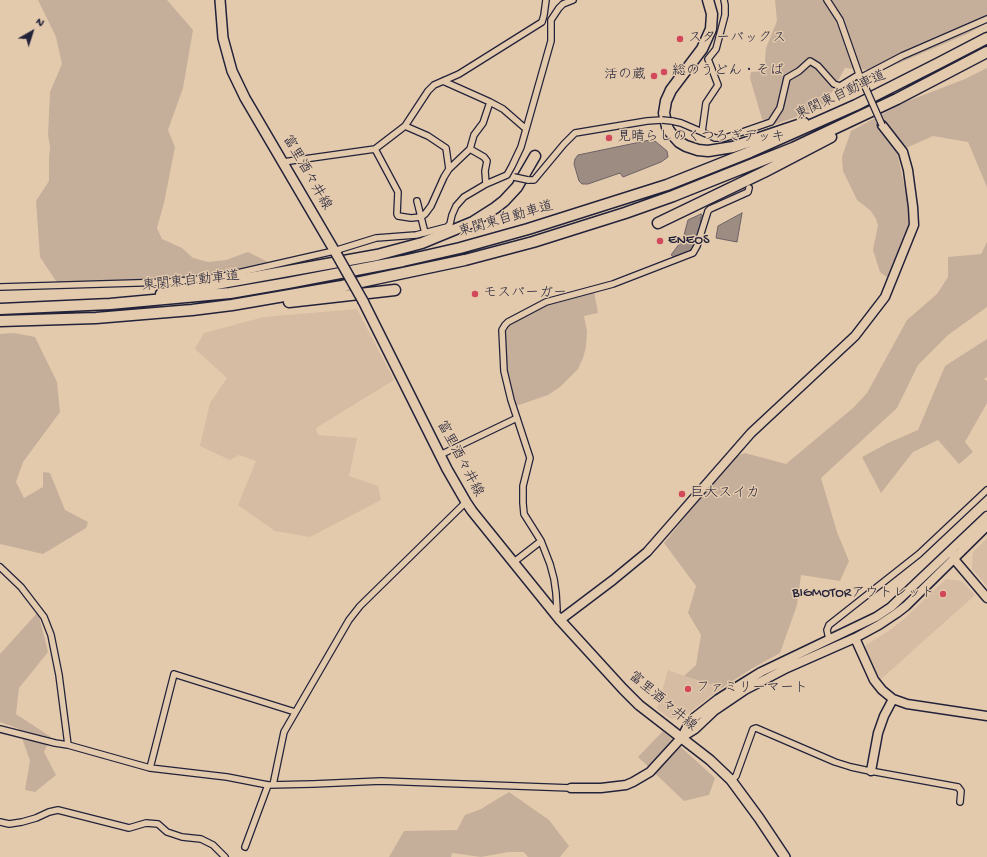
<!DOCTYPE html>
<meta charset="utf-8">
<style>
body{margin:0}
#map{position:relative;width:987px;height:857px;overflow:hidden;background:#e4caac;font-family:"Gochi Hand",sans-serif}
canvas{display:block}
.north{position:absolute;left:12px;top:12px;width:40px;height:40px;-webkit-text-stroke:3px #e4caac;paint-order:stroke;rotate:39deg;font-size:11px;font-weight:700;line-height:16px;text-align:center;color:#22223b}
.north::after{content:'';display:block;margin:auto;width:14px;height:18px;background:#22223b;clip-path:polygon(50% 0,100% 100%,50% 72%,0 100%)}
</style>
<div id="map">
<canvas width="987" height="857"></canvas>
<div class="north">N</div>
</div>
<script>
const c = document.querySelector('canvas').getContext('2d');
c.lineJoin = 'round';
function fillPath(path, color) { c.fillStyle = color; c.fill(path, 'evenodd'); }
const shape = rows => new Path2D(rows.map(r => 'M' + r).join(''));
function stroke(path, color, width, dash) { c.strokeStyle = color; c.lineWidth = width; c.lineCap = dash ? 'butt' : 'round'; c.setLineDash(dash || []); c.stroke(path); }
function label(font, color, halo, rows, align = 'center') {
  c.font = font + ' "Gochi Hand","Klee One",sans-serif'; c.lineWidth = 3; c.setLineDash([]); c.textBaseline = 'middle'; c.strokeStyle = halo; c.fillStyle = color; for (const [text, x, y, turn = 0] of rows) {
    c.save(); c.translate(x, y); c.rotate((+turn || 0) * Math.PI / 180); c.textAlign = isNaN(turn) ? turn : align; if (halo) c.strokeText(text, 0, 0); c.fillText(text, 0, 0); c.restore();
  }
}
fillPath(shape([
 [357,309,394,380,316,428,318,435,357,438,349,476,378,486,381,500,310,537,275,531,238,505,256,461,239,455,230,460,200,446,210,403,227,378,195,349,204,333,264,317],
 [987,538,987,586,972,569,973,552],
 [946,579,962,581,975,595,880,680,865,648,866,645,890,630,905,618],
 [668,670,701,682,722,688,686,715,671,719,657,709]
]), '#d5bca3');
fillPath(shape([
 [38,0,167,0,193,30,183,88,168,130,175,147,164,203,157,228,162,239,182,248,193,258,208,262,226,260,248,252,274,265,272,275,260,282,233,285,186,283,109,285,58,284,40,257,36,201,49,181,49,160,50,147,48,135,50,92,62,64,56,37],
 [775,0,987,0,987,23,967,34,881,71,845,68,826,103,804,114,773,125,762,119,750,78,751,72,766,71,765,60,766,48,777,21],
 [987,68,987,187,968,142,933,136,897,152,911,216,907,235,888,278,880,272,873,250,878,225,876,219,871,211,857,200,843,171,842,157,851,131,903,103,965,79],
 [987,242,987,307,948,335,918,365,897,408,821,478,837,532,849,561,840,581,801,575,797,605,780,653,751,669,722,688,684,676,696,665,701,635,688,613,696,586,664,543,734,457,745,453,786,464,853,408,867,393,907,320,937,294,948,277,948,257,981,254],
 [594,291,598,313,584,316,587,331,586,347,583,358,578,369,560,387,548,395,516,406,506,371,505,331,506,326,547,304],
 [14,333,35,337,57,382,60,412,23,462,16,482,24,498,43,487,43,472,50,473,65,510,88,522,86,528,43,554,0,544,0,334],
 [987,339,987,377,984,379,987,381,987,403,965,442,973,452,959,464,938,440,913,452,881,493,862,457,888,443,918,430,945,366],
 [38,612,48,652,19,688,16,714,51,737,44,752,56,775,35,792,25,790,30,761,19,729,0,722,0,654],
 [663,731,715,778,709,795,684,801,638,757],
 [509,792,549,820,569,846,560,857,528,857,524,852,508,852,481,857,452,853,451,857,389,857,404,831,457,830,465,815,481,809]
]), '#c5af9a');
const water = shape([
 [650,140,655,141,667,151,668,157,661,162,623,177,620,173,588,184,582,184,579,181,574,164,575,159,578,155,650,140],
 [742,213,737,242,716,238,718,226,742,213],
 [701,214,703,216,703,218,701,217,700,220,701,221,698,238,694,246,688,252,674,257,671,255,683,239,688,220,701,214]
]);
fillPath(water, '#9d8c82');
stroke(water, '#6c6266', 1);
stroke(shape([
 [731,136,747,181]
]), '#bda895', 5.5, [5.5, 3]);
const street = shape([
 [724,0,725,5,725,15,716,49,708,59,718,85,706,103,702,132,715,138,725,138,771,122,780,108,787,78,799,71,810,61,818,66,834,84,840,86,858,75],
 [827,0,840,20,860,77],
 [860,78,902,56,987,19],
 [443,81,490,102,503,109,526,129],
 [672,121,681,123,702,132],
 [405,126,428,136,446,148,449,169],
 [375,149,398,192,397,214,398,216,411,218,421,217,425,214,431,206,444,177,449,169,470,149,474,135,483,123,490,102],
 [470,149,484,157,487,161,485,171,486,184],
 [283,162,375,149,405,126,428,91,434,85,459,74,542,22,544,15,546,0],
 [528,180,534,180,564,144,575,133,647,121,662,120],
 [417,201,425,233],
 [0,287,169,282,220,277,334,251,376,238,416,235,447,227,450,224,452,215,456,206,464,197,486,184,507,175,512,166,521,147,551,41,551,20,559,8,563,4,573,0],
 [440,455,517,418],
 [514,562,541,541],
 [0,567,21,587,44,617,51,635,59,675,68,745],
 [555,613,557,610,556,593,554,579,550,564,541,541,524,514,523,503,523,486,530,458,511,400,504,371,502,330,505,325,508,322,546,302,613,284,693,253,697,246,708,211,710,209,748,192,749,188],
 [829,639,827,630,829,625,919,554,987,490],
 [0,729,55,743,68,745,150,768,227,777,268,785,313,784,381,781,571,788],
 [150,768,174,674,295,712],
 [731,780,734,778,736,776,753,729,756,728,835,762,851,767,865,770,958,787,961,791,960,802],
 [273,785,284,732,349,620,360,606,466,502],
 [0,822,9,824,22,822,36,818,49,812,58,810,129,828,146,823,158,824,167,832,182,837,201,839,213,845,225,857],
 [245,847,268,785]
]);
const secondary = shape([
 [953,554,954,559,987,598],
 [560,620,613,580,647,552,751,433,855,336,885,297,914,225,913,207,908,170,903,152,882,125],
 [855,638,874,680,882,690,893,699,907,704,987,716],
 [682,737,688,725,695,717,718,699,743,683,761,672,876,617,891,607,987,516],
 [871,771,878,733,884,716,893,699],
 [571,788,601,788,626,785,633,782,650,772,682,737,695,729,714,711,745,690,787,668,855,638,879,625,897,613,906,606,987,526]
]);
const primary = shape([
 [220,0,223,38,232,71,245,98,337,255],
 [363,301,447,469,466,502,472,511,560,620,623,689,639,705,710,760,731,780,759,818,785,857]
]);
const highway = shape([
 [708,0,712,14,711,29,707,38,702,49,671,90,666,101,664,113,667,127,670,132,679,142,686,146,698,150,708,151,733,147,804,123],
 [658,223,764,172,831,137],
 [161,294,377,255,422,243,473,222,495,208,504,201,517,187,535,156],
 [289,302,395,290],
 [0,309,110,304,230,293,288,283,403,261,460,248,528,229,667,185,750,152,856,105,937,64,987,38],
 [0,321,96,318,192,310,232,305,342,286,465,260,533,242,625,213,673,196,793,148,897,99,987,52]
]);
stroke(street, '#22223b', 8);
stroke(secondary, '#22223b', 11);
stroke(primary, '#22223b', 12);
stroke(highway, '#22223b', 13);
stroke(street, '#e4caac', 5.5);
stroke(secondary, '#e4caac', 8);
stroke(primary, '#e4caac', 9);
stroke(highway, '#e4caac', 10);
const streetBridge = shape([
 [863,82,882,125],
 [662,120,672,121],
 [514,177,528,180]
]);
const primaryBridge = shape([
 [337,255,363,301]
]);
stroke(streetBridge, '#22223b', 8, []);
stroke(primaryBridge, '#22223b', 12, []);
stroke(streetBridge, '#e4caac', 5.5);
stroke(primaryBridge, '#e4caac', 9);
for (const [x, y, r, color] of [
 [680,39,4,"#d1495b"],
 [664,72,4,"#d1495b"],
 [654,76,4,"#d1495b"],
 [609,138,4,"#d1495b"],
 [660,241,4,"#d1495b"],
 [475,294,4,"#d1495b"],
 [682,494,4,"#d1495b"],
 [943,594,4,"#d1495b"],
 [688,689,4,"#d1495b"]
]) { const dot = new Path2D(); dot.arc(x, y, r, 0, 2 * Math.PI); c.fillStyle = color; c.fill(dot); stroke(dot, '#e4caac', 1.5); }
label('14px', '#22223b', '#e4caac', [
 ["スターバックス",688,39],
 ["総のうどん・そば",672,72],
 ["活の蔵",646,76,"right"],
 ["見晴らしのくつろぎデッキ",617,138],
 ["ENEOS",668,241],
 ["モスバーガー",483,294],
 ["巨大スイカ",690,494],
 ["BIGMOTORアウトレット",935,594,"right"],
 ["ファミリーマート",696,689]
], 'left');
label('14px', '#22223b', '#e4caac', [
 ["東関東自動車道",841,96,-25],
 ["富里酒々井線",306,173,60],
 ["東関東自動車道",506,220,-16],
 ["東関東自動車道",191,282,-6],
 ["富里酒々井線",459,459,62],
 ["富里酒々井線",662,702,40]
]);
</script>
